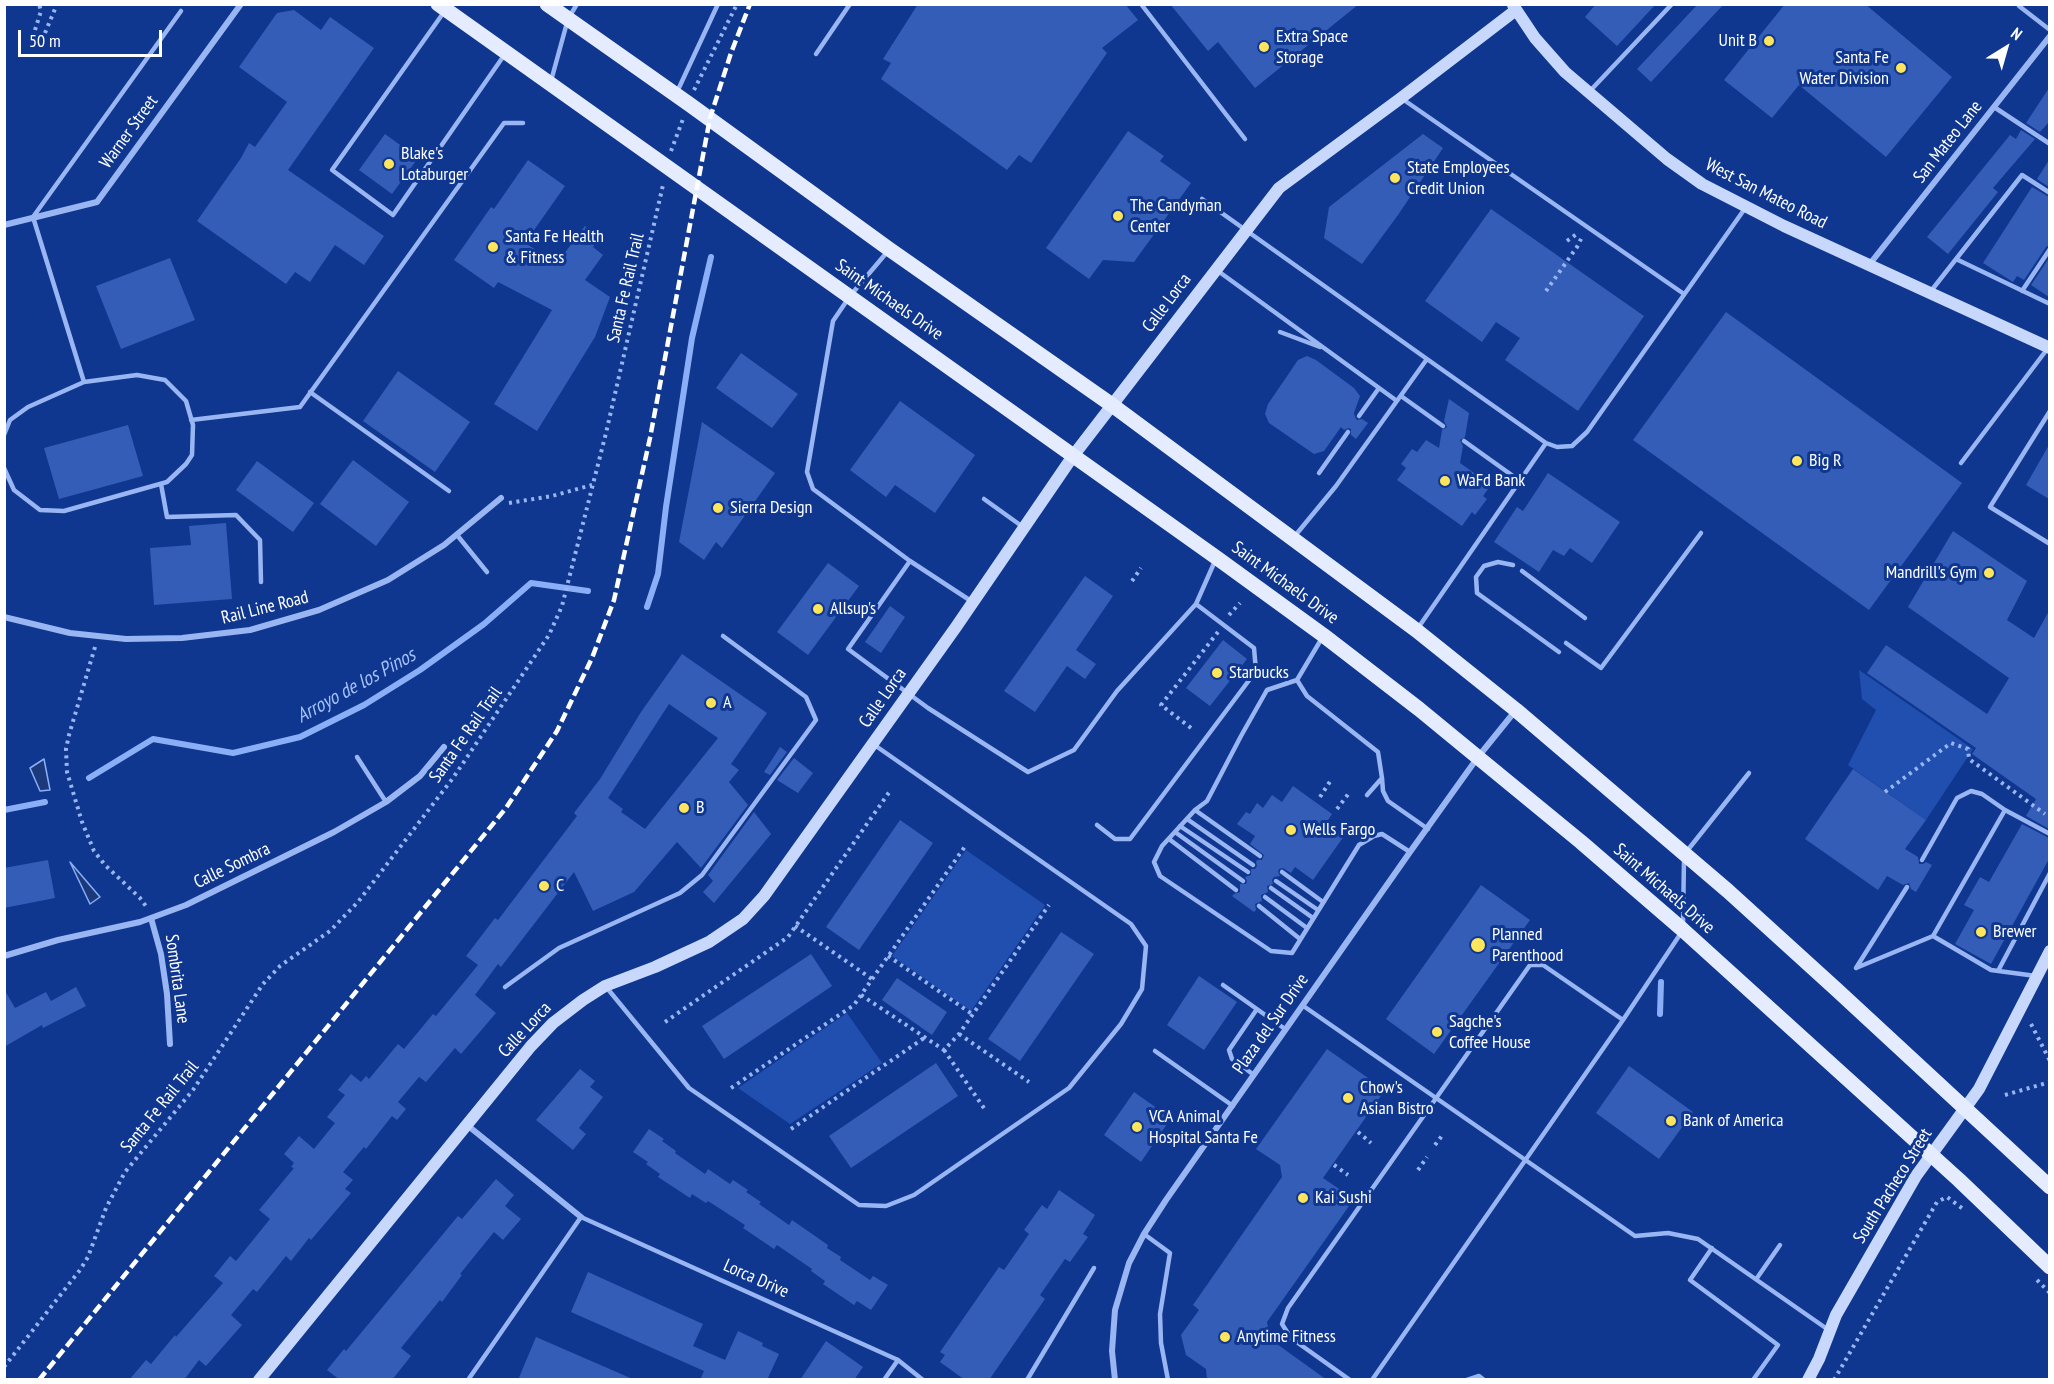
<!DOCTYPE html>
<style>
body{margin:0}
#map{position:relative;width:2054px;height:1384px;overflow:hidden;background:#0f3790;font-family:"PT Sans Narrow",sans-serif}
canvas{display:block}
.frame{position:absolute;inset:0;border:6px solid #fff;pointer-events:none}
.north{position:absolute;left:1976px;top:18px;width:60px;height:60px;-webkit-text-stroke:4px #0f3790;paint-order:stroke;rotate:37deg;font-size:16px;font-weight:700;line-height:24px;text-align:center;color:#fff}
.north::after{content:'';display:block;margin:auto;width:21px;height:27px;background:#fff;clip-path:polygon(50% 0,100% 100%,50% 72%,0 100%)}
.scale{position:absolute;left:18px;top:30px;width:144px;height:27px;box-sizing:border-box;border:3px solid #fff;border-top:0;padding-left:8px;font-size:18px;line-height:21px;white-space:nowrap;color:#fff;-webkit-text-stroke:4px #0f3790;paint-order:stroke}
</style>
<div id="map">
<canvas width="2054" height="1384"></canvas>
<div class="frame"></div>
<div class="north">N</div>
<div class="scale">50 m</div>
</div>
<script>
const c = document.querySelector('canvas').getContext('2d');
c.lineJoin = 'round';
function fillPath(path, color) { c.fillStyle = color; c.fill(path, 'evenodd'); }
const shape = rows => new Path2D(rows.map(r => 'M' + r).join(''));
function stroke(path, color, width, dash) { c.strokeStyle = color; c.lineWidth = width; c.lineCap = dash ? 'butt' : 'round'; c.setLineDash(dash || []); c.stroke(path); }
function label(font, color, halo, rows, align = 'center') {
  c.font = font + ' "PT Sans Narrow",sans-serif'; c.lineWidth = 6; c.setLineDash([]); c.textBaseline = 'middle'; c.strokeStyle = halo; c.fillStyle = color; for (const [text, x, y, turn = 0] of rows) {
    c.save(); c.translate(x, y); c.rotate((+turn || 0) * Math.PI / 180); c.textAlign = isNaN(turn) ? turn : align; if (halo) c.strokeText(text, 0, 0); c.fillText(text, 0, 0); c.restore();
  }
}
fillPath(shape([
 [1859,670,1973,749,1926,820,1848,765,1876,710,1862,699],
 [966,850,1045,905,971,1011,892,956],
 [847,1013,882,1063,790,1124,738,1088]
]), '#214faf');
const water = shape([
 [44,759,50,790,40,791,30,768,44,759],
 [70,862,100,897,90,904,70,862]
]);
fillPath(water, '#1c397c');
stroke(water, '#8aaff7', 1.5);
stroke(shape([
 [647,607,658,574,666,507,692,338,711,257],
 [89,778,153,739,233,753,300,737,364,705,420,670,484,624,531,583,588,591],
 [4,810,45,802],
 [1660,1014,1661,982]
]), '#8aaff7', 6);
fillPath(shape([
 [918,4,1125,4,1138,20,1102,48,1107,53,1031,163,1019,155,1007,170,881,79,891,63,883,59],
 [1170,4,1359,4,1255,88,1218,42,1208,51],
 [1596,4,1656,4,1617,46,1585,17],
 [1698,4,1724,4,1651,82,1637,69],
 [1785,4,1865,4,1952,77,1886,157,1799,85,1772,118,1724,80],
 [294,10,321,30,330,17,374,48,288,170,384,236,364,265,335,245,310,282,295,272,286,284,197,221,241,158,249,143,255,147,287,102,239,67,277,13],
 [2049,88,2049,122,2040,132,2026,123],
 [2021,130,2035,139,1993,188,1998,192,1948,254,1927,237,2010,135,2016,139],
 [1128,131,1164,156,1160,161,1191,183,1134,262,1103,260,1089,279,1046,248],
 [385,134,418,158,392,194,359,170],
 [1423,134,1443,148,1398,215,1362,264,1324,238,1329,207],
 [528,160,565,186,525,243,557,263,585,226,600,238,593,247,603,255,585,280,610,297,595,337,537,431,494,404,552,310,498,282,494,288,454,260,491,207,494,209],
 [2049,160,2049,187,2037,179],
 [2032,187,2049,197,2049,245,2046,247,2024,280,2017,276,2013,282,1983,263],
 [1491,209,1644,316,1578,411,1505,360,1520,338,1496,322,1482,342,1425,301],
 [170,258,195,320,121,349,96,286],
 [2049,258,2049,297,2031,285],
 [1726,312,1962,483,1869,610,1633,440],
 [741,353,798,394,772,428,716,388],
 [1307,356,1316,360,1354,388,1360,396,1354,413,1355,417,1357,420,1362,419,1368,423,1356,439,1351,435,1351,429,1348,428,1344,430,1341,427,1324,451,1314,454,1269,423,1265,414,1268,404,1298,360],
 [398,371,470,422,435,472,363,421],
 [1449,399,1469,413,1465,437,1460,440,1463,446,1460,463,1491,485,1483,496,1487,499,1475,515,1472,512,1462,526,1397,480,1406,468,1401,464,1412,449,1417,452,1426,440,1439,448,1442,430,1447,427,1444,421],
 [900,401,975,455,935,513,895,485,886,497,850,470],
 [702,422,775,473,722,548,716,542,704,560,679,542],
 [128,425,143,476,59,499,44,448],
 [2049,445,2049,499,2026,485],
 [353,460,409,502,376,546,320,504],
 [257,461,314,503,293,532,236,490],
 [1548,473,1620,522,1592,563,1570,548,1564,556,1553,550,1539,572,1494,542,1517,507,1523,511],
 [226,523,232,599,154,605,150,548,191,545,189,526],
 [1953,531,2027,581,2007,620,2034,638,2049,611,2049,829,2026,816,2036,799,1972,754,1976,748,1867,673,1886,645,1987,714,2009,678,1908,607],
 [828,563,859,586,808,655,777,632],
 [1085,576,1113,596,1076,650,1096,664,1085,679,1067,666,1035,712,1004,691],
 [890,606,905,617,881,653,865,642],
 [1223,640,1247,659,1210,706,1186,688],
 [682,654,767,713,731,764,739,770,729,782,748,805,701,868,677,842,634,892,593,911,574,872,501,967,498,964,475,995,496,1013,461,1054,455,1048,426,1082,419,1077,398,1102,406,1109,397,1120,392,1116,366,1149,364,1147,343,1172,353,1180,345,1189,351,1193,311,1240,309,1238,291,1261,286,1256,257,1292,253,1289,231,1315,242,1325,206,1366,199,1360,184,1380,129,1380,146,1360,151,1364,175,1335,176,1337,223,1283,214,1276,230,1256,236,1261,270,1219,259,1210,294,1168,291,1167,294,1163,284,1154,299,1136,314,1149,335,1123,327,1117,345,1095,338,1090,351,1074,361,1082,366,1076,369,1079,398,1044,404,1049,433,1014,436,1016,478,965,466,956,495,918,498,920,577,816,574,813,600,779,641,712],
 [669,704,718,738,645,829,621,812,623,809,608,798],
 [780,747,787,752,770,775,764,772],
 [794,758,813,773,798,793,777,780],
 [1853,769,1926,820,1905,849,1918,857,1919,864,1923,864,1926,862,1932,865,1916,892,1911,889,1909,883,1903,885,1887,876,1878,890,1805,839],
 [1293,786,1332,814,1326,823,1344,836,1313,880,1295,867,1291,873,1283,868,1279,869,1278,872,1280,876,1274,877,1272,880,1273,884,1267,886,1268,892,1261,895,1262,901,1255,904,1256,910,1254,912,1232,896,1234,894,1240,892,1240,884,1246,884,1247,881,1245,877,1251,875,1251,869,1255,869,1257,866,1256,862,1257,860,1262,860,1264,855,1250,844,1255,836,1237,824,1246,812,1250,814,1257,803,1263,808,1272,795,1282,802],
 [754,812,771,834,714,903,703,892,713,881,708,875],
 [900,820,933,843,859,950,826,927],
 [2022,824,2049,838,2049,859,1991,964,1955,944,1974,910,1964,905,1980,877,1989,882],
 [48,860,55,898,4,908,4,868],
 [1481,885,1530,920,1434,1054,1386,1019],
 [1061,932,1094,954,1020,1061,988,1039],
 [811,954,832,986,724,1059,702,1026],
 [1199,976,1237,1002,1204,1050,1167,1025],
 [897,978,947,1012,932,1035,882,1000],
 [76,987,86,1006,43,1028,42,1025,4,1047,4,989,15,1008,46,992,51,1001],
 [1327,1049,1385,1090,1323,1178,1354,1199,1267,1322,1270,1339,1327,1380,1207,1380,1206,1369,1186,1355,1181,1335,1199,1310,1193,1305,1282,1177,1280,1165,1256,1149],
 [936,1063,958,1096,851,1168,829,1136],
 [1629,1066,1693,1112,1659,1159,1596,1113],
 [580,1069,595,1081,590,1087,603,1097,579,1128,586,1134,573,1150,536,1120],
 [1134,1092,1171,1118,1141,1162,1104,1135],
 [649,1129,664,1139,662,1141,676,1151,675,1153,705,1174,708,1169,730,1184,733,1180,748,1190,746,1192,761,1202,759,1204,789,1225,792,1220,828,1245,827,1248,841,1257,840,1260,870,1280,873,1276,888,1285,871,1310,857,1301,854,1305,823,1284,825,1281,811,1271,812,1269,777,1245,774,1249,743,1228,745,1225,708,1201,706,1203,692,1194,690,1198,658,1177,660,1174,646,1164,648,1162,633,1152],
 [496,1179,514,1195,505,1206,521,1219,503,1240,494,1232,460,1274,462,1275,442,1302,440,1300,401,1348,411,1356,392,1380,340,1380,327,1370,344,1349,346,1351,458,1216,462,1219],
 [1059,1190,1095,1215,1083,1234,1088,1237,1070,1262,1065,1259,1040,1295,1045,1299,989,1380,965,1380,940,1362,945,1355,940,1352,999,1267,1004,1270,1029,1234,1024,1230,1042,1205,1047,1209],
 [588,1272,703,1324,693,1346,725,1360,738,1331,763,1343,762,1346,779,1354,767,1380,700,1380,704,1371,571,1312],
 [536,1337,635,1380,518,1380],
 [826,1341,863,1367,854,1380,800,1380]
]), '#345db8');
stroke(shape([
 [35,30,41,11,39,4],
 [45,33,57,4],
 [694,90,737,4],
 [671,151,683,119],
 [1567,241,1578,233],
 [1546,291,1577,247,1582,237],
 [509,503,552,496,592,485],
 [1132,581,1141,568],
 [1229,615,1240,603],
 [95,647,69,735,66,749,67,772,82,822,94,851,105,865,140,898,148,909],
 [1191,728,1161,705,1218,632],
 [1885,792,1951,743,1968,749,1969,759,2045,814],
 [1320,797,1331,780],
 [1337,809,1349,793],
 [795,926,872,979],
 [888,956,972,1014],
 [861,995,944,1050,959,1034,1049,905],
 [665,1022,788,937,890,791],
 [2031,1024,2050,1061],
 [959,1034,1029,1082],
 [944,1050,986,1111],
 [731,1088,854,1005,966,845],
 [2005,1095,2050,1082],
 [791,1129,924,1038],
 [1358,1132,1371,1143],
 [1435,1145,1444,1133],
 [1334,1165,1348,1175],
 [1418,1170,1427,1157],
 [2037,1280,2050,1293],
 [4,1367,80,1270,88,1257,106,1208,125,1172,193,1090,263,984,280,966,330,931,358,902,453,778,549,635,562,606,606,433,663,185],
 [1834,1380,1937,1202,1947,1197,1963,1209]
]), '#99b6f3', 4, [3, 4.5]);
stroke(shape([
 [1141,4,1245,139],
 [2020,4,2019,6,2050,30],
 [444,12,332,170,393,215,505,54],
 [816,54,850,4],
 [551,81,568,19,577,4],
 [677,92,718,4],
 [1589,92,1672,4],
 [1401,98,1684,294],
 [1994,107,2050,144],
 [1202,199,1427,359,1336,486,1294,537],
 [888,251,850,296,833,321,807,472,813,489,910,561,971,601],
 [1956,259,2050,304],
 [1218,271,1397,401],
 [1931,291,2022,175,2050,193],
 [2022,291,2050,249],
 [1280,332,1320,347],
 [84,382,33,217,181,11],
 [310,392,449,491],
 [1401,396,1443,426],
 [2050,411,1990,507,2050,544],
 [1359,416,1379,388],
 [191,420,300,407,504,123,523,123],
 [4,435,10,420,28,407,84,382,137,375,165,380,186,401,193,425,192,455,186,464,167,482,64,511,40,510,14,490,4,468],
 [1464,441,1520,481],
 [1546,443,1557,447,1572,446,1587,432,1746,207],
 [1961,463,2048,348],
 [1319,473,1348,432],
 [161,484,167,517,236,515,260,540,261,582],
 [984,499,1023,527],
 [457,535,487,572],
 [910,561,848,649,928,708,1028,772,1074,750,1117,691,1196,604,1215,561],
 [1513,565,1498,562,1484,566,1476,577,1477,593,1559,652],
 [1522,571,1585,618],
 [1418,628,1546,443,1427,359],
 [1322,638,1297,680,1267,690,1241,736,1207,801,1195,810,1162,846,1154,862,1160,876,1271,951,1292,953,1359,845,1374,836,1382,834,1410,852],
 [1566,643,1601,668,1701,533],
 [1297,680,1307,696,1378,752,1382,778,1367,795],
 [357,757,386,802],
 [1382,778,1383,791,1388,801,1428,829],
 [1195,810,1260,856],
 [1187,819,1253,865],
 [1097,825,1115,839,1130,839,1256,671,1254,648,1196,604],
 [1180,826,1248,872],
 [1175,832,1243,881],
 [1169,839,1236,890],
 [1687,851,1749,773],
 [1922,860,1957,798,1971,791,1982,794,2005,810,2050,834],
 [1282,872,1323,902],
 [1276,881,1318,910],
 [1271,888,1313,918],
 [1265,897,1307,928],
 [1259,906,1300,939],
 [1683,925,1684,858],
 [1933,936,2005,810],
 [1856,968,1933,936,1991,970,2036,976],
 [1856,968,1907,887],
 [1998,971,2050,873],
 [1223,985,1285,1029],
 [505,987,559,948,680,893,702,875,816,720,806,697,723,636],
 [607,988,689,1088,859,1205,886,1206,914,1195,1069,1088,1121,1024,1142,989,1146,946,1131,924,873,744],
 [1302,1005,1635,1236,1668,1233,1698,1239,1830,1331],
 [1155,1051,1233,1106],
 [1254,1075,1232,1059,1229,1050,1257,1009],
 [1144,1234,1170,1253,1160,1314,1161,1343,1168,1380],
 [1712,1248,1690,1280,1778,1345,1753,1380],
 [1757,1278,1780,1245],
 [898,1360,923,1380],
 [468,1380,581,1217,898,1360,884,1380],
 [1027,1380,1094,1268],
 [1350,1380,1291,1338,1282,1324,1288,1308,1530,965,1543,965,1623,1020,1681,933],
 [1372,1380,1623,1020],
 [1467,1380,1479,1376,1484,1380]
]), '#99b6f3', 4.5);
stroke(shape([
 [4,225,97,202,241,4],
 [1869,265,2050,36],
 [4,617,70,633,126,639,182,638,250,630,319,610,388,580,444,545,501,498],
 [151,918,161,954,167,994,170,1044],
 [4,956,58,940,140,922,186,905,334,832,386,802,420,776,444,747],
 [467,1125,581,1217],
 [1115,1380,1112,1351,1115,1310,1129,1263,1144,1234,1166,1200,1410,852,1478,757,1516,710]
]), '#99b6f3', 6);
stroke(shape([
 [1513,5,1535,38,1565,72,1667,159,1702,184,1784,226,2050,348],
 [259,1380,531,1046,553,1023,583,1000,605,986,655,967,709,942,743,919,764,896,956,627,1073,456,1279,188,1401,98,1516,10],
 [1808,1380,1819,1359,1836,1315,1916,1176,1979,1089,2050,951]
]), '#c8d8fd', 12);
stroke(shape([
 [438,4,1217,558,1323,635,1419,709,1581,842,1683,930,1959,1180,2050,1267],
 [547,4,689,104,889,249,1112,405,1416,630,1516,710,1728,891,1837,990,2050,1187]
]), '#e5ecff', 15);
stroke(shape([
 [39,1380,506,808,557,731,592,658,614,600,650,438,710,118,731,53,750,4]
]), '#fff', 4.5, [10, 4.5]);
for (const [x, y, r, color] of [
 [1769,41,6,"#ffe55b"],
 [1264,47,6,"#ffe55b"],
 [1901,68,6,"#ffe55b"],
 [389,164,6,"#ffe55b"],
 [1395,178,6,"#ffe55b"],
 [1118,216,6,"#ffe55b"],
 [493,247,6,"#ffe55b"],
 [1797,461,6,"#ffe55b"],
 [1445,481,6,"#ffe55b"],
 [718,508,6,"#ffe55b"],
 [1989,573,6,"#ffe55b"],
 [818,609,6,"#ffe55b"],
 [1217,673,6,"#ffe55b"],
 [711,703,6,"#ffe55b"],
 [684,808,6,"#ffe55b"],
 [1291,830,6,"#ffe55b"],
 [544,886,6,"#ffe55b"],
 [1981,932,6,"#ffe55b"],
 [1478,945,8,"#ffe55b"],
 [1437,1032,6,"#ffe55b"],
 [1348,1098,6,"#ffe55b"],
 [1671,1121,6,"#ffe55b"],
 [1137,1127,6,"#ffe55b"],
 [1303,1198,6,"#ffe55b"],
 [1225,1337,6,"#ffe55b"]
]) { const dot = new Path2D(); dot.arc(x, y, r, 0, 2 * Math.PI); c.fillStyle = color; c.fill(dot); stroke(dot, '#0f3790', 2); }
label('18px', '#fff', '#0f3790', [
 ["Extra Space",1276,37],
 ["Storage",1276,58],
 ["Unit B",1757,41,"right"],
 ["Santa Fe",1889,58,"right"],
 ["Water Division",1889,79,"right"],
 ["Blake's",401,154],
 ["Lotaburger",401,175],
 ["State Employees",1407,168],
 ["Credit Union",1407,189],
 ["The Candyman",1130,206],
 ["Center",1130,227],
 ["Santa Fe Health",505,237],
 ["& Fitness",505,258],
 ["Big R",1809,461],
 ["WaFd Bank",1457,481],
 ["Sierra Design",730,508],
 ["Mandrill's Gym",1977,573,"right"],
 ["Allsup's",830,609],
 ["Starbucks",1229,673],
 ["A",723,703],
 ["B",696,808],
 ["Wells Fargo",1303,830],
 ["C",556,886],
 ["Brewer",1993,932],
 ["Planned",1492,935],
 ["Parenthood",1492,956],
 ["Sagche's",1449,1022],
 ["Coffee House",1449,1043],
 ["Chow's",1360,1088],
 ["Asian Bistro",1360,1109],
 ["VCA Animal",1149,1117],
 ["Hospital Santa Fe",1149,1138],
 ["Bank of America",1683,1121],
 ["Kai Sushi",1315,1198],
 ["Anytime Fitness",1237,1337]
], 'left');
label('18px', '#fff', '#0f3790', [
 ["Warner Street",129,132,-54],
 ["San Mateo Lane",1948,142,-52],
 ["West San Mateo Road",1766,194,27],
 ["Santa Fe Rail Trail",626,288,-77],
 ["Saint Michaels Drive",889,300,35],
 ["Calle Lorca",1167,303,-53],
 ["Saint Michaels Drive",1285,583,36],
 ["Rail Line Road",265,608,-14],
 ["Calle Lorca",883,698,-55],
 ["Santa Fe Rail Trail",466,735,-55],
 ["Calle Sombra",232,866,-26],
 ["Saint Michaels Drive",1664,889,41],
 ["Sombrita Lane",177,979,82],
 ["Plaza del Sur Drive",1271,1024,-55],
 ["Calle Lorca",525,1030,-47],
 ["Santa Fe Rail Trail",160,1107,-51],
 ["South Pacheco Street",1893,1186,-58],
 ["Lorca Drive",756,1279,24]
]);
label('italic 20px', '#a5c1fa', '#0f3790', [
 ["Arroyo de los Pinos",356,686,-29]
]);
</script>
